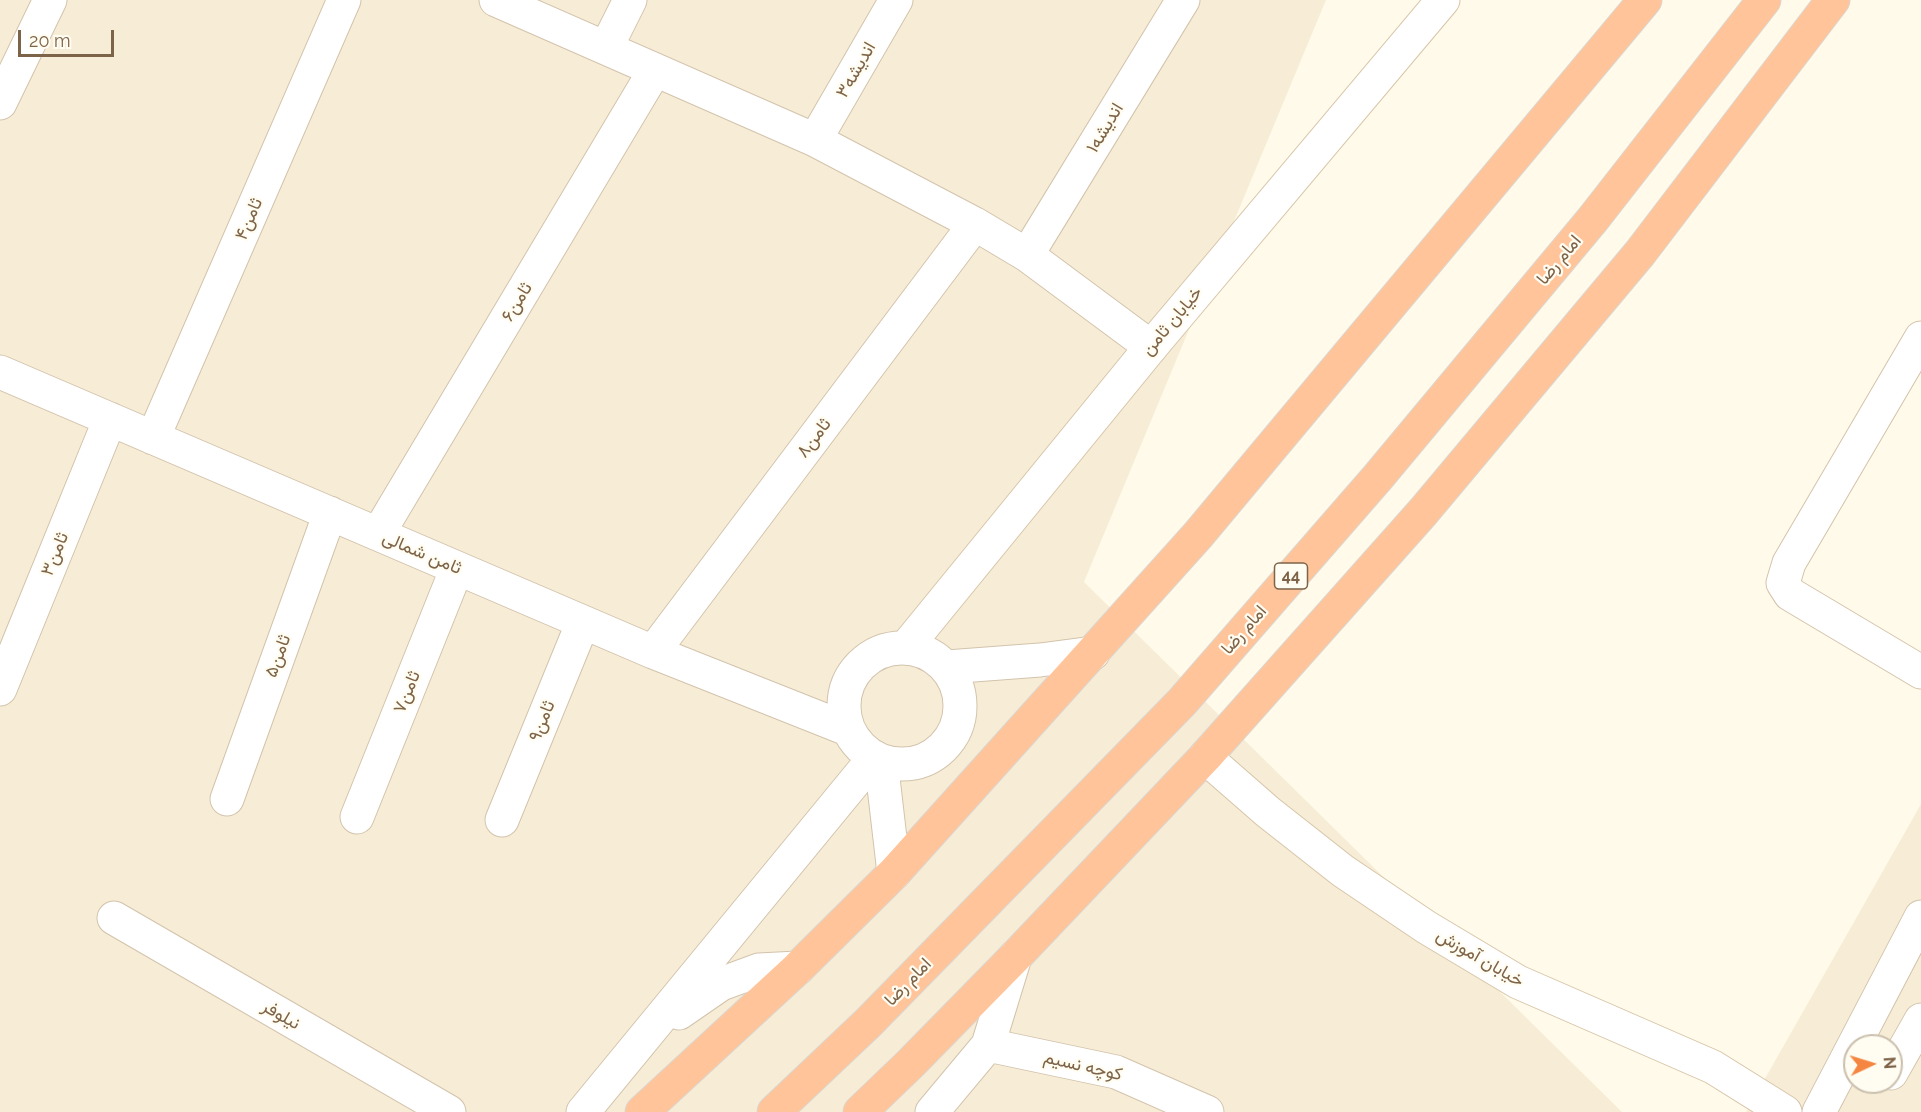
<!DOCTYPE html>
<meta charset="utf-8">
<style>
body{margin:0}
#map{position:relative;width:1921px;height:1112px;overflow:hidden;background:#fffae9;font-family:Raleway,sans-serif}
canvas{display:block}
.north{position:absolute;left:1843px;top:1034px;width:60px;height:60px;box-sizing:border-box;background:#fffcf1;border:2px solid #cbbfad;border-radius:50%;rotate:86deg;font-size:16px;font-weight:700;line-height:24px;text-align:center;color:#7d6348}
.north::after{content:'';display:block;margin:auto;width:21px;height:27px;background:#f58641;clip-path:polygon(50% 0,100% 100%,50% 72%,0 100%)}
.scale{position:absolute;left:18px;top:30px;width:96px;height:27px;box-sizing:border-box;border:3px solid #7d6348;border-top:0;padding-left:8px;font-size:18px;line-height:21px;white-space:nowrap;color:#7d6348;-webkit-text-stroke:4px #fffcf1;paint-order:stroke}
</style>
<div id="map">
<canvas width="1921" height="1112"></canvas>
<div class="north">N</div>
<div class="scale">20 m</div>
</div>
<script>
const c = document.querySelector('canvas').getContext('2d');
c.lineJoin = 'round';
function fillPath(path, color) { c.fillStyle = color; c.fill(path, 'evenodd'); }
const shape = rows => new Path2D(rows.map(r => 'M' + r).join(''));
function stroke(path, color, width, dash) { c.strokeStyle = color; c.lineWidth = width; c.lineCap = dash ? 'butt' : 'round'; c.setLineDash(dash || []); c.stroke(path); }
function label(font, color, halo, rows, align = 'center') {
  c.font = font + ' Raleway,Vazirmatn,sans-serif'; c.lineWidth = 4.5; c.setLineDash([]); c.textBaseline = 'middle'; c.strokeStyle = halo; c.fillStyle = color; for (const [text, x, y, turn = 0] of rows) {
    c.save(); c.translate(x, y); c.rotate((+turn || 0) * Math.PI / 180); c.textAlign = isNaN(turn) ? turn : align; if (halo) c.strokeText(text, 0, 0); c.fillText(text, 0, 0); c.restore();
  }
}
fillPath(shape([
 [0,0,1326,0,1084,582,1622,1112,0,1112],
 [1921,804,1921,1112,1746,1112],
 [1855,1046,1891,1046,1891,1082,1855,1082]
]), '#f7edd6');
const street = shape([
 [496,0,815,140,975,224,1027,255,1151,347],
 [606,48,630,0],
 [0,103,50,0],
 [815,140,896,0],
 [1027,255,1183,0],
 [1921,338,1789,563,1783,583,1790,594,1921,672],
 [0,372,653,652,847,729],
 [153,438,344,0],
 [378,534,655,70],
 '844 706a58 58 0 1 1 116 0a58 58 0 1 1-116 0Z',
 [653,652,975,224],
 [947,667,1040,660,1093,653],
 [0,689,110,419],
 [881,761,894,873],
 [227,799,330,513],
 [357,817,457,568],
 [502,820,583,622],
 [114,918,449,1112],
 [679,1013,721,984,759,970,798,968],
 [988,1045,1116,1072,1207,1112],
 [1891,1073,1921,1020],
 [583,1112,874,758],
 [932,1112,988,1045,1015,957],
 [1819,1112,1921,917]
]);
const secondary = shape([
 [907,646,1151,347,1443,0],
 [1205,757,1268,812,1343,871,1426,927,1518,982,1713,1067,1785,1112]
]);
const highway = shape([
 [642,1112,798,968,894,873,1198,535,1645,0],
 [774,1112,868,1023,1182,702,1378,477,1593,219,1764,0],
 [860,1112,910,1064,1015,957,1205,757,1423,512,1640,253,1833,0]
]);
stroke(street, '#d3c3ac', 35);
stroke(secondary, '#d7c5a9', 35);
stroke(highway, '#ddd6cf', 35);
stroke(street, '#fff', 33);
stroke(secondary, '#fff', 33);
stroke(highway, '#ffc499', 33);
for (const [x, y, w] of [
 [1291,576,33]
]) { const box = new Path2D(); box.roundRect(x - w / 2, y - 13, w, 26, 4.5); c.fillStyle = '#fffcf1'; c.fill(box); stroke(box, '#7d6348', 1.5); }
label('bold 16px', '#7d6348', null, [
 ["44",1291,576]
]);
label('18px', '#7d6348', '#fffcf1', [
 ["اندیشه۳",856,70,-60],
 ["اندیشه۱",1105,128,-59],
 ["ثامن۴",249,219,-67],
 ["امام رضا",1559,260,-50],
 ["ثامن۶",517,302,-59],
 ["خیابان ثامن",1172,321,-50],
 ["ثامن۸",814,438,-53],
 ["ثامن شمالی",422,553,23],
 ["ثامن۳",55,554,-68],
 ["امام رضا",1244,630,-49],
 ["ثامن۵",278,656,-70],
 ["ثامن۷",407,692,-68],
 ["ثامن۹",542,721,-68],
 ["خیابان آموزش",1480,958,30],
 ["امام رضا",908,982,-46],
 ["نیلوفر",281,1015,30],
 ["کوچه نسیم",1083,1066,13]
]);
</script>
